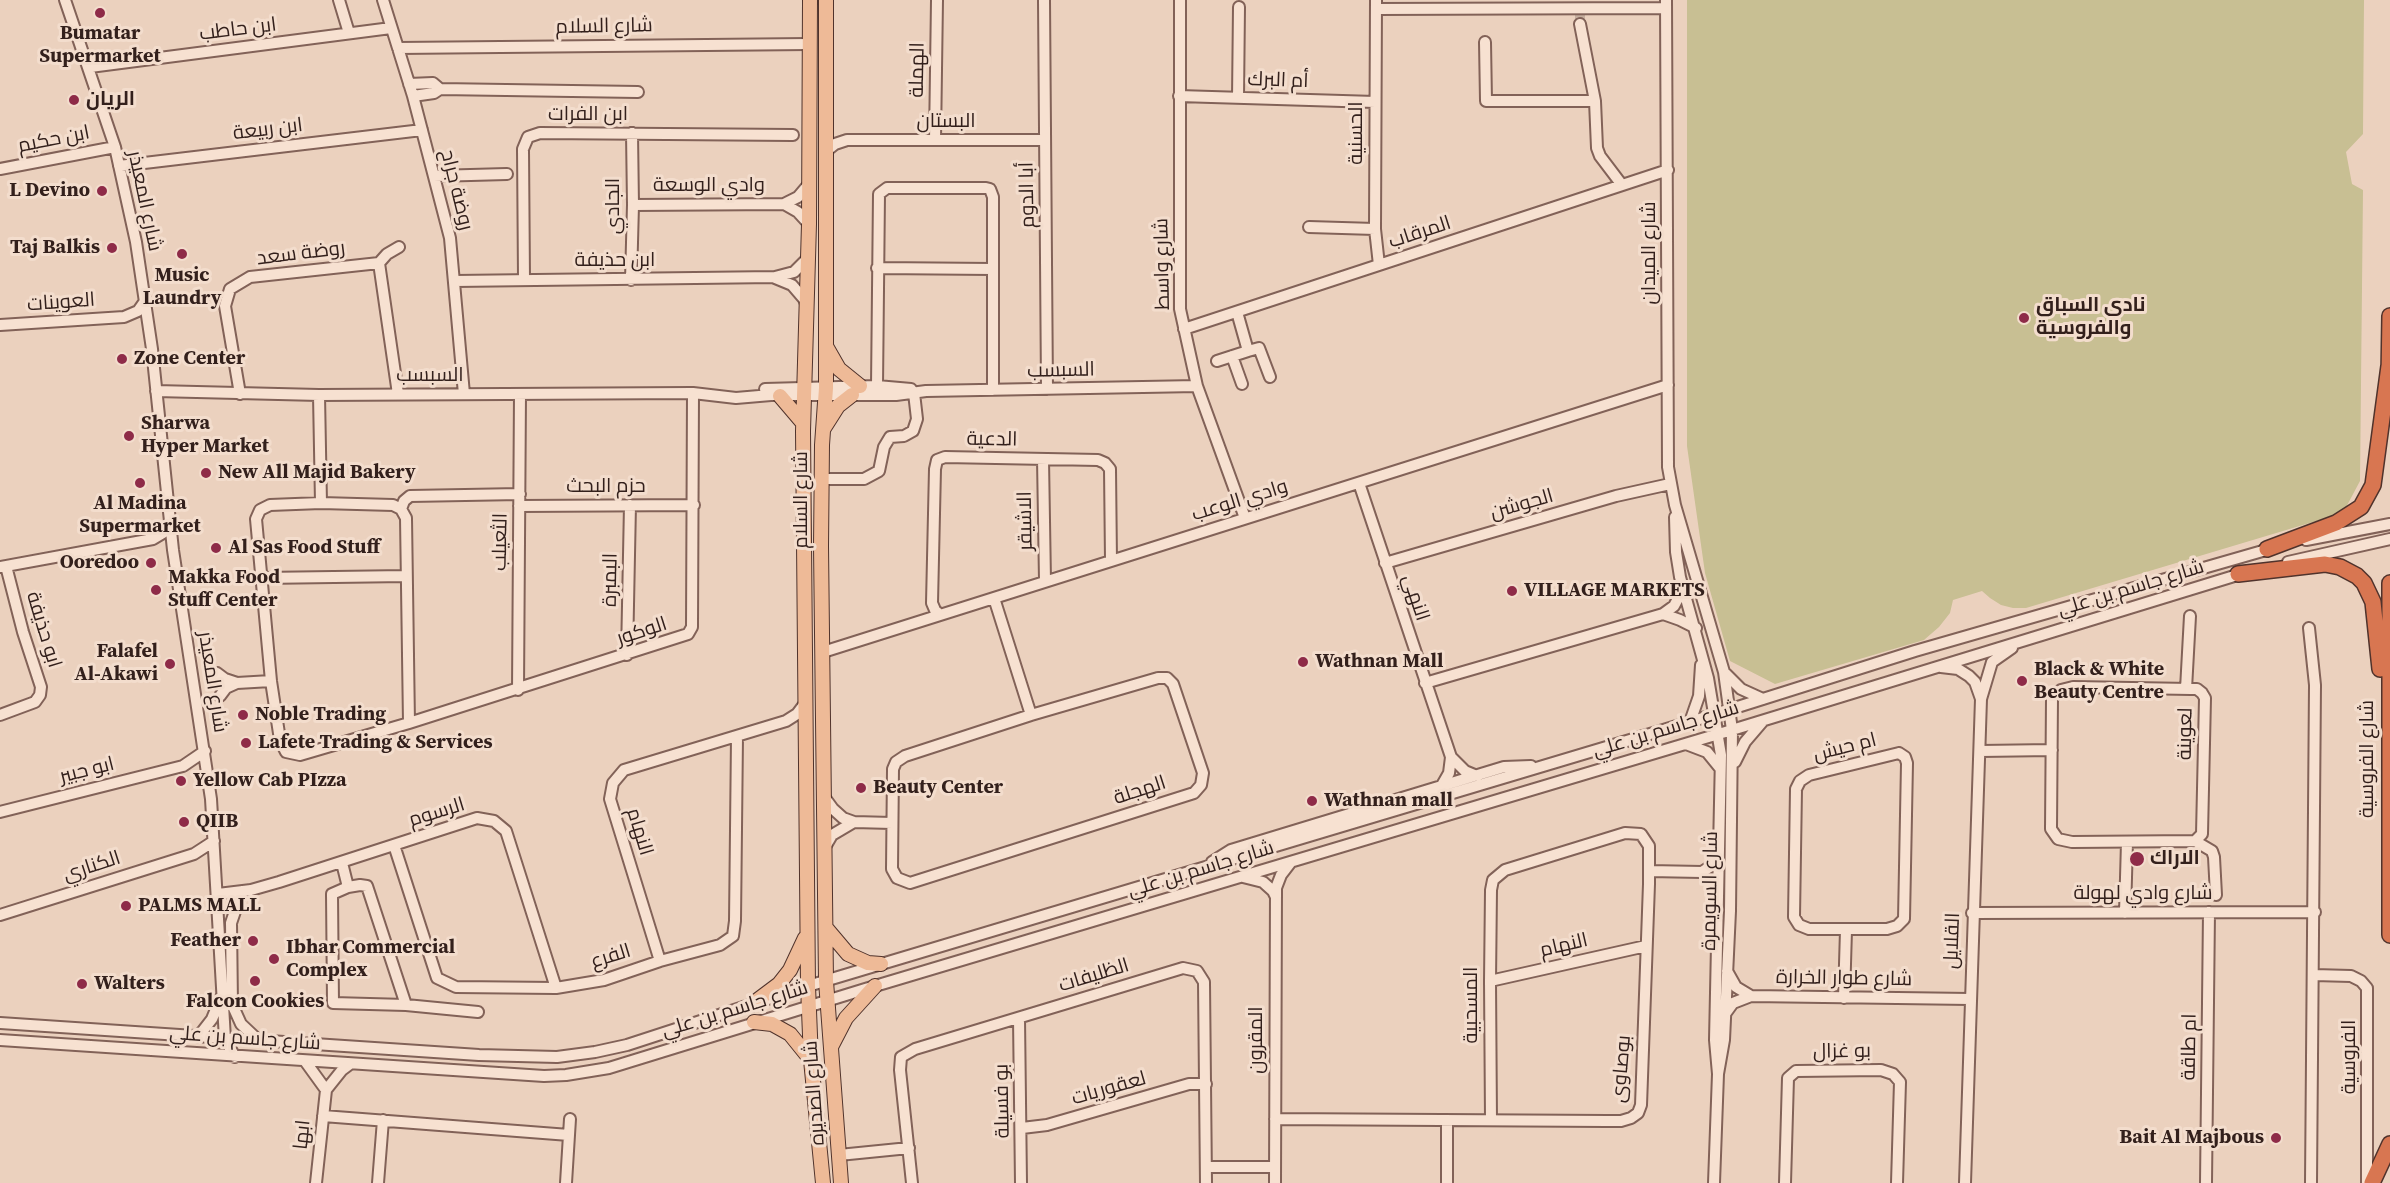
<!DOCTYPE html>
<meta charset="utf-8">
<style>
body{margin:0}
canvas{display:block;background:#ebd1be}
</style>
<canvas width="2390" height="1183"></canvas>
<script>
const c = document.querySelector('canvas').getContext('2d');
c.lineJoin = 'round';
function fillPath(path, color) { c.fillStyle = color; c.fill(path, 'evenodd'); }
const shape = rows => new Path2D(rows.map(r => 'M' + r).join(''));
function stroke(path, color, width, dash) { c.strokeStyle = color; c.lineWidth = width; c.lineCap = dash ? 'butt' : 'round'; c.setLineDash(dash || []); c.stroke(path); }
function label(font, color, halo, rows, align = 'center') {
  c.font = font + ' "Source Serif 4",Cairo,serif'; c.lineWidth = 6; c.setLineDash([]); c.textBaseline = 'middle'; c.strokeStyle = halo; c.fillStyle = color; for (const [text, x, y, turn = 0] of rows) {
    c.save(); c.translate(x, y); c.rotate((+turn || 0) * Math.PI / 180); c.textAlign = isNaN(turn) ? turn : align; if (halo) c.strokeText(text, 0, 0); c.fillText(text, 0, 0); c.restore();
  }
}
fillPath(shape([
 [1687,0,2364,0,2363,134,2346,152,2352,184,2363,190,2360,481,2343,513,2026,608,2013,608,2001,605,1990,598,1982,591,1953,600,1950,613,1939,627,1924,640,1775,684,1730,661,1705,573,1687,446]
]), '#c8bf93');
stroke(shape([
 [1580,24,1580,15]
]), '#c6ae9e', 10, [10, 5]);
const minor = shape([
 [65,0,115,147,136,242,152,349,173,550,211,799,225,1039,235,1057],
 [339,0,349,33],
 [383,0,413,96,450,238,464,394],
 [1044,0,1047,389],
 [1180,0,1180,309,1197,386,1245,518],
 [1376,0,1375,229,1379,265],
 [1666,0,1668,467,1675,505,1724,672,1732,730,1730,911,1724,1040,1718,1074],
 [1376,9,1666,8],
 [1580,24,1595,101,1597,148,1600,156,1622,185],
 [1485,42,1486,101,1595,101],
 [398,48,809,44],
 [90,67,391,28],
 [409,84,433,83,440,89],
 [413,96,434,93,440,89,638,92],
 [1179,96,1375,102],
 [1238,98,1239,7],
 [935,140,937,0],
 [825,152,835,144,847,140,1045,140],
 [119,166,422,130],
 [0,169,115,147],
 [434,176,507,174],
 [784,204,798,212,809,224],
 [633,205,784,204,798,197,809,184],
 [1309,227,1375,229],
 [877,268,993,269],
 [775,278,792,285,804,299,807,306],
 [524,279,523,149,528,137,540,133,793,135],
 [631,280,633,205,632,133],
 [455,281,775,277,794,272,807,259],
 [1237,312,1248,351,1259,348,1270,377],
 [0,325,124,317,138,311,145,301],
 [1184,329,1668,170],
 [1232,356,1242,384],
 [1217,361,1248,351],
 [877,386,879,194,887,188,986,188,990,189,993,197,993,390],
 [765,389,877,386,911,389],
 [156,391,319,395,693,393,736,398,771,395,896,395,926,391,1197,386],
 [240,394,225,306,230,289,250,277,379,263],
 [398,394,379,263,387,254,399,247],
 [319,395,321,503],
 [1043,459,1045,581],
 [821,479,864,479,879,471,884,447,890,437,904,436,913,431,917,419,914,393],
 [1359,483,1451,757,1465,771,1477,776],
 [519,506,694,505],
 [401,509,404,501,410,496,520,494],
 [1675,517,1676,552,1680,577,1708,678,1721,755,1715,1040,1718,1074,1714,1183],
 [2306,540,2390,524],
 [2288,562,2390,539],
 [1385,563,1616,496,1670,484],
 [0,567,153,539,163,533,170,523],
 [262,578,406,576],
 [994,598,1031,715],
 [1663,614,1680,620,1696,628],
 [940,615,935,610,932,603,935,469,937,460,945,457,1098,460,1105,463,1110,469,1111,561],
 [2309,628,2315,685,2311,1183],
 [823,652,1668,385],
 [627,655,630,505],
 [1941,667,1958,669,1969,676,1975,682,1981,699],
 [1724,672,1741,689,1763,699],
 [217,673,225,679,237,683,271,681],
 [1158,678,1167,678,1173,684,1203,773,1201,785,1194,793,910,883,897,878,892,869,893,769,896,762,905,756,1031,715,1158,678],
 [1425,683,1663,614,1674,606,1683,589],
 [2073,687,2191,689,2197,689,2202,693,2205,698,2202,834,2195,841,2072,842,2058,839,2051,829,2052,698,2061,690,2073,687],
 [2186,689,2190,616],
 [518,690,520,394],
 [220,696,226,688,237,683],
 [0,715,35,702,40,695,41,687,23,632,6,566],
 [1690,722,1699,696,1701,665],
 [409,723,300,755,286,752,280,740,271,681,256,519,260,510,270,505,321,503,393,505,401,509,406,518,409,723,688,634,692,627,693,393],
 [1686,744,1707,752,1720,768],
 [1980,751,2052,750],
 [1899,753,1905,757,1907,763,1904,919,1897,926,1887,929,1809,929,1799,925,1794,917,1796,789,1800,781,1809,775,1899,753],
 [1735,762,1745,742,1763,721],
 [1441,787,1449,773,1451,757],
 [825,798,833,809,843,818,854,822,892,823],
 [0,812,183,766,205,751],
 [2195,841,2212,851,2214,857,2216,895],
 [394,845,437,978,456,987,556,988,604,980,660,961,720,945,733,936,735,921,737,737],
 [825,847,832,835,854,822],
 [1212,862,1231,850,1504,767,1531,766],
 [342,863,348,887,332,894,333,1003,406,1005,478,1012],
 [1649,871,1702,872,1711,866,1718,857],
 [1243,877,1263,882,1273,891,1276,897],
 [348,887,360,885,367,886,406,1005],
 [242,891,231,923,232,1004,241,1024,258,1040],
 [218,894,251,890,279,882,477,818,494,821,506,831,556,988],
 [1972,913,2315,912],
 [2125,913,2127,842],
 [0,915,194,854,214,841],
 [660,961,610,799,613,783,624,770,786,721,797,714,806,702],
 [1727,971,1736,987,1751,996],
 [2314,975,2351,976,2361,981,2367,988,2367,1183],
 [1490,981,1646,946],
 [1844,998,1846,930],
 [1725,1014,1733,1003,1751,996,1970,999],
 [1019,1018,1021,1183],
 [0,1023,479,1055,557,1057,595,1052,627,1045,808,986,1690,722,1915,651,2273,548],
 [198,1037,212,1019,221,997],
 [0,1040,544,1076,566,1075,609,1068,875,986,1732,730,2244,573],
 [305,1061,326,1090],
 [323,1116,569,1135],
 [1275,1119,1607,1121,1621,1121,1631,1118,1638,1113,1641,1105,1649,884,1649,846,1641,834,1625,833,1505,870,1493,880,1491,890,1490,981,1491,1120],
 [1447,1120,1447,1183],
 [1022,1128,1047,1125,1189,1084,1206,1084],
 [839,1155,909,1148],
 [1206,1167,1275,1167],
 [316,1183,326,1090,342,1070,350,1064],
 [378,1183,383,1120],
 [566,1183,570,1119],
 [912,1183,900,1070,901,1057,915,1049,1183,968,1197,971,1204,982,1206,1183],
 [1275,1183,1276,888,1281,875,1291,862],
 [1785,1183,1788,1078,1796,1071,1881,1070,1893,1074,1900,1082,1897,1183],
 [1965,1183,1981,699,1992,662,2012,648],
 [2206,1183,2209,912]
]);
const major = shape([
 [810,0,809,224,803,431,808,986,811,1060,823,1183],
 [826,0,826,388,822,445,821,546,826,981,841,1183],
 [827,348,839,369,860,386],
 [780,396,803,423],
 [824,428,838,406,852,395],
 [826,928,848,954,868,963,881,964],
 [751,1005,779,984,790,970,805,938],
 [754,1022,772,1024,790,1034,811,1060],
 [832,1045,846,1018,875,986]
]);
const highway = shape([
 [2389,376,2390,316],
 [2267,549,2336,523,2361,507,2373,485,2389,366],
 [2238,574,2325,564,2340,567,2357,576,2364,583,2373,602,2380,669],
 [2390,583,2390,935],
 [2372,1183,2390,1144]
]);
stroke(minor, '#826258', 14);
stroke(major, '#50332c', 16);
stroke(highway, '#50332c', 18);
stroke(minor, '#f7e1d1', 10);
stroke(major, '#eeba97', 14);
stroke(highway, '#d87651', 15);
for (const [x, y, r, color] of [
 [100,13,6,"#8e2b48"],
 [74,100,6,"#8e2b48"],
 [102,191,6,"#8e2b48"],
 [112,248,6,"#8e2b48"],
 [182,254,6,"#8e2b48"],
 [2024,318,6,"#8e2b48"],
 [122,359,6,"#8e2b48"],
 [129,436,6,"#8e2b48"],
 [206,473,6,"#8e2b48"],
 [140,483,6,"#8e2b48"],
 [216,548,6,"#8e2b48"],
 [151,563,6,"#8e2b48"],
 [156,590,6,"#8e2b48"],
 [1512,591,6,"#8e2b48"],
 [1303,662,6,"#8e2b48"],
 [170,664,6,"#8e2b48"],
 [2022,681,6,"#8e2b48"],
 [243,715,6,"#8e2b48"],
 [246,743,6,"#8e2b48"],
 [181,781,6,"#8e2b48"],
 [861,788,6,"#8e2b48"],
 [1312,801,6,"#8e2b48"],
 [184,822,6,"#8e2b48"],
 [2137,859,8,"#8e2b48"],
 [126,906,6,"#8e2b48"],
 [253,941,6,"#8e2b48"],
 [274,959,6,"#8e2b48"],
 [255,981,6,"#8e2b48"],
 [82,984,6,"#8e2b48"],
 [2276,1138,6,"#8e2b48"]
]) { const dot = new Path2D(); dot.arc(x, y, r, 0, 2 * Math.PI); c.fillStyle = color; c.fill(dot); stroke(dot, '#f3ddcd', 2); }
label('20px', '#33201c', '#f3ddcd', [
 ["شارع السلام",604,27,-1],
 ["ابن حاطب",238,30,-7],
 ["الهملة",918,70,-89],
 ["أم البرك",1278,81,2],
 ["ابن الفرات",588,115],
 ["البستان",946,122],
 ["ابن ربيعة",268,130,-7],
 ["الحسنية",1357,133,-90],
 ["ابن حكيم",54,140,-11],
 ["وادي الوسعة",709,186],
 ["روضة جراح",456,190,76],
 ["أبا الدوم",1028,195,-91],
 ["شارع المعيذر",144,201,78],
 ["الجادي",614,206,-90],
 ["المرقاب",1420,233,-18],
 ["شارع الميدان",1650,253,-90],
 ["روضة سعد",301,254,-7],
 ["ابن حذيفة",615,261],
 ["شارع واسط",1163,264,-91],
 ["العوينات",61,303,-4],
 ["السبسب",1061,371,-1],
 ["السبسب",430,376],
 ["الدعية",992,440,1],
 ["حزم البحث",606,487],
 ["شارع السلام",802,500,-90],
 ["وادي الوعب",1240,501,-17],
 ["الجوشن",1522,505,-16],
 ["الاشيقر",1026,521,-91],
 ["الثعيلب",501,542,-89],
 ["البمبرة",611,580,-89],
 ["شارع جاسم بن علي",2131,589,-17],
 ["النهي",1415,598,72],
 ["ابو حذيفة",43,630,73],
 ["الوكور",642,632,-18],
 ["شارع المعيذر",212,682,81],
 ["شارع جاسم بن علي",1666,730,-17],
 ["لعوينة",2186,734,-89],
 ["ام حيش",1845,748,-14],
 ["شارع الفروسية",2368,759,-90],
 ["ابو جبير",87,771,-14],
 ["الهجلة",1140,791,-18],
 ["الرسوم",437,813,-17],
 ["النهام",639,832,73],
 ["الكناري",92,867,-18],
 ["شارع جاسم بن علي",1201,870,-17],
 ["شارع السويمرة",1711,891,-89],
 ["شارع وادي لهولة",2143,894],
 ["القلايل",1953,941,-88],
 ["النهام",1564,946,-13],
 ["الفرع",611,957,-17],
 ["الظليفات",1094,976,-17],
 ["شارع طوار الخرارة",1844,979,1],
 ["المسحبية",1472,1005,-90],
 ["شارع جاسم بن علي",735,1010,-17],
 ["شارع جاسم بن علي",245,1039,4],
 ["المقرون",1257,1040,-90],
 ["ام طاقة",2190,1047,-89],
 ["بو غزال",1842,1052,-1],
 ["الفروسية",2350,1057,-90],
 ["بوصاوى",1622,1069,-85],
 ["لعقوريات",1109,1089,-16],
 ["شارع الصديره",815,1093,-94],
 ["بو فسيلة",1003,1101,-91],
 ["ابها",303,1135,-84]
]);
label('bold 20px', '#33201c', '#f3ddcd', [
 ["Bumatar",100,34,"center"],
 ["Supermarket",100,57,"center"],
 ["الريان",86,100],
 ["L Devino",90,191,"right"],
 ["Taj Balkis",100,248,"right"],
 ["Music",182,276,"center"],
 ["Laundry",182,299,"center"],
 ["نادي السباق",2036,306],
 ["والفروسية",2036,329],
 ["Zone Center",134,359],
 ["Sharwa",141,424],
 ["Hyper Market",141,447],
 ["New All Majid Bakery",218,473],
 ["Al Madina",140,504,"center"],
 ["Supermarket",140,527,"center"],
 ["Al Sas Food Stuff",228,548],
 ["Ooredoo",139,563,"right"],
 ["Makka Food",168,578],
 ["Stuff Center",168,601],
 ["VILLAGE MARKETS",1524,591],
 ["Falafel",158,652,"right"],
 ["Al-Akawi",158,675,"right"],
 ["Wathnan Mall",1315,662],
 ["Black & White",2034,670],
 ["Beauty Centre",2034,693],
 ["Noble Trading",255,715],
 ["Lafete Trading & Services",258,743],
 ["Yellow Cab PIzza",193,781],
 ["Beauty Center",873,788],
 ["Wathnan mall",1324,801],
 ["QIIB",196,822],
 ["الاراك",2150,859],
 ["PALMS MALL",138,906],
 ["Feather",241,941,"right"],
 ["Ibhar Commercial",286,948],
 ["Complex",286,971],
 ["Walters",94,984],
 ["Falcon Cookies",255,1002,"center"],
 ["Bait Al Majbous",2264,1138,"right"]
], 'left');
</script>
